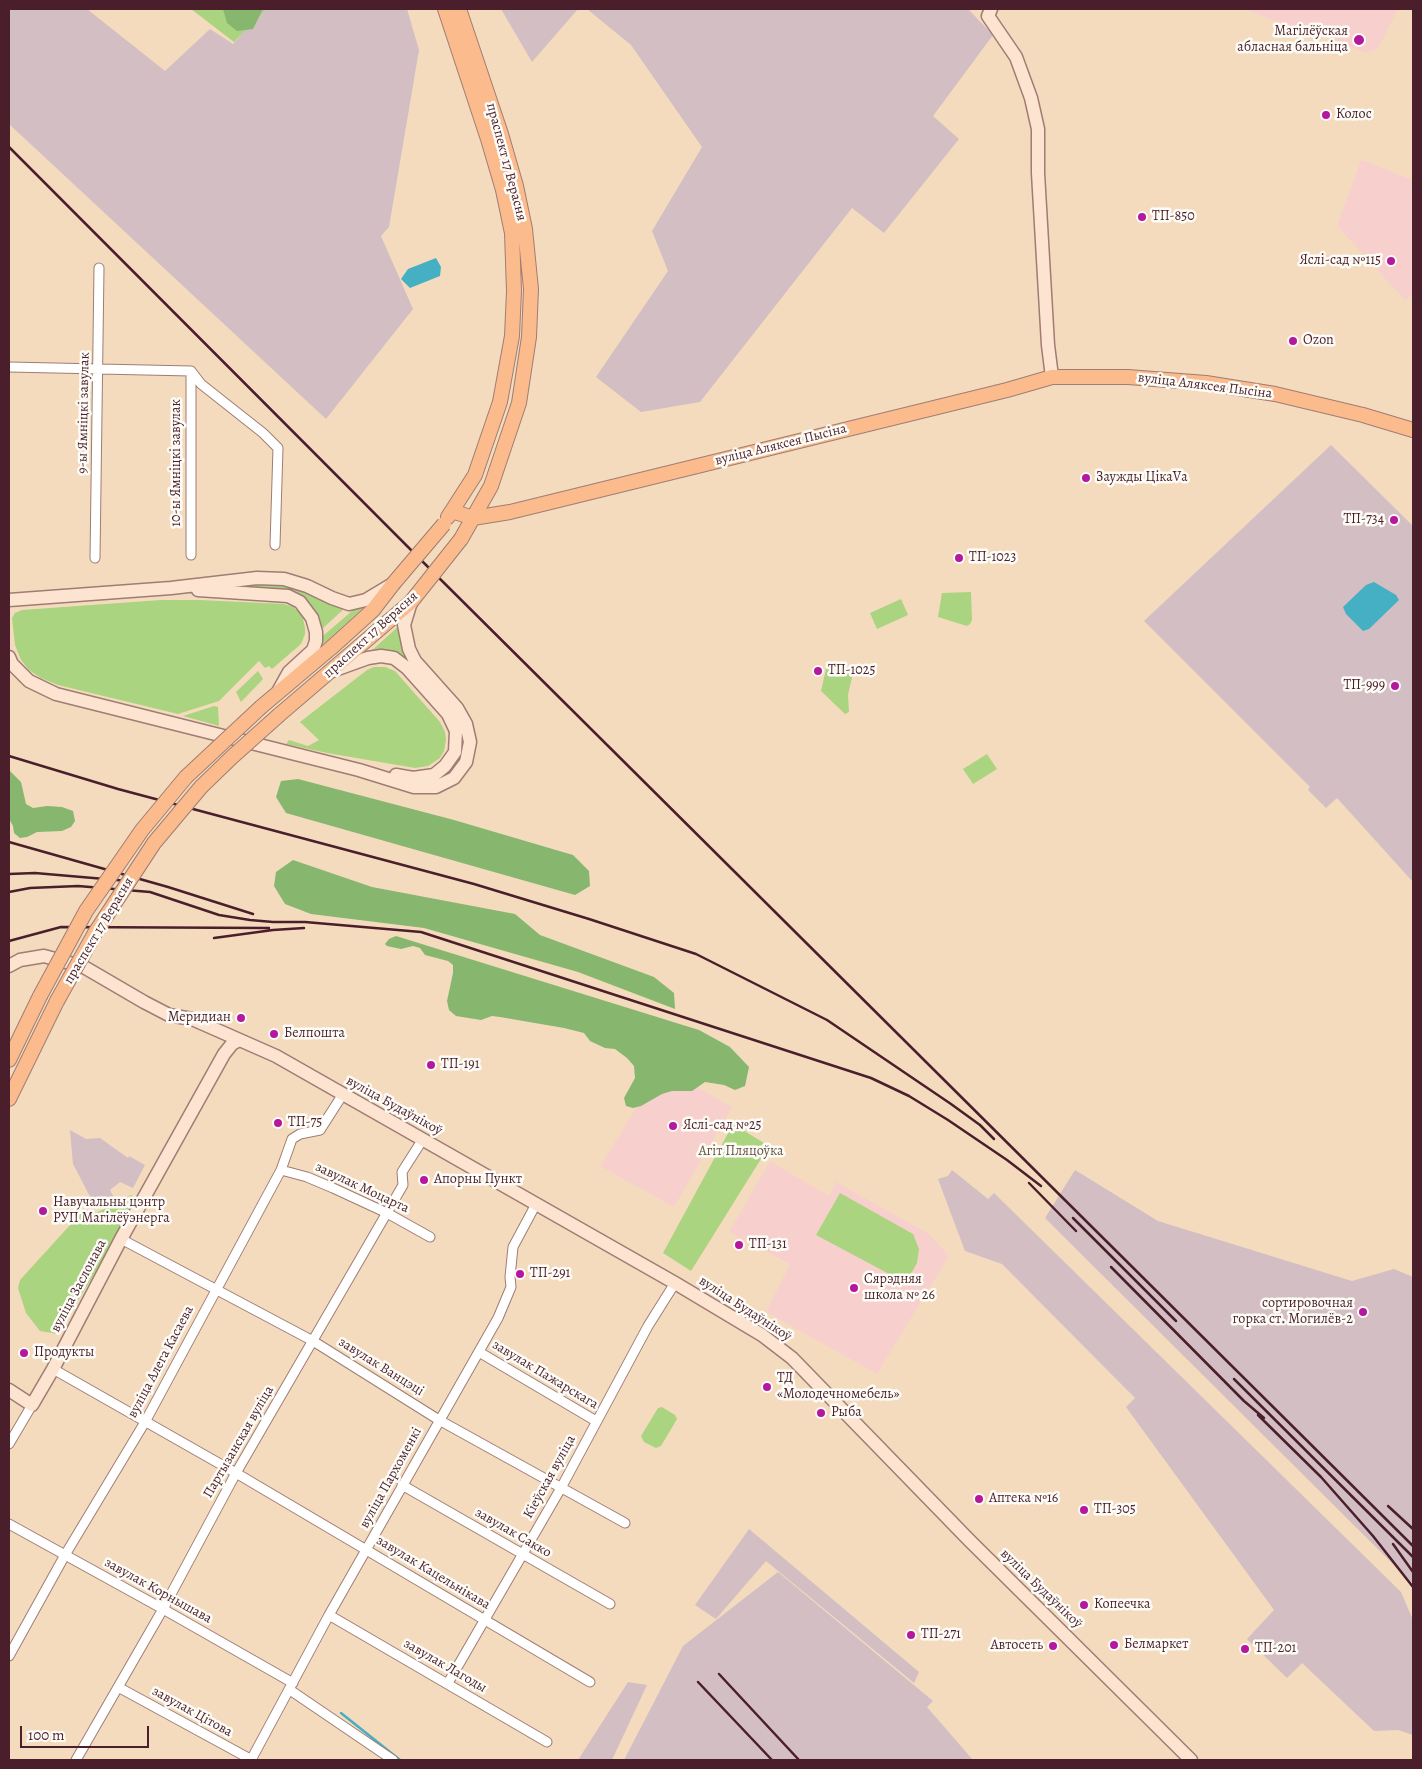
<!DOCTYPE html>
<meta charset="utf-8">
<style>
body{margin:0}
#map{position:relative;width:1422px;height:1769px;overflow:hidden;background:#f4dbbe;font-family:Alegreya,serif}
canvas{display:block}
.frame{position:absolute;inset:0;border:10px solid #4a1f2b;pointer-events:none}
.scale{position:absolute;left:20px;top:1726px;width:129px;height:22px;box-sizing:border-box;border:2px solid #4a1f2b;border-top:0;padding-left:6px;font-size:15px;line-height:18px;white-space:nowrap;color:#4a1f2b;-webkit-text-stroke:4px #fdfcf7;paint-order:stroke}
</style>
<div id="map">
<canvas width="1422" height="1769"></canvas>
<div class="frame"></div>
<div class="scale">100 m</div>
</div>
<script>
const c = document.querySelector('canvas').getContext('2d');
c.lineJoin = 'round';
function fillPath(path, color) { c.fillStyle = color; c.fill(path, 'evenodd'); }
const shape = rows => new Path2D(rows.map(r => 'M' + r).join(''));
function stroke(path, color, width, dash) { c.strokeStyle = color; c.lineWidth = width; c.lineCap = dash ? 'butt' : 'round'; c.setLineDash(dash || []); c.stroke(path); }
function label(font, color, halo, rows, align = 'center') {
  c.font = font + ' Alegreya,serif'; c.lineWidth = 5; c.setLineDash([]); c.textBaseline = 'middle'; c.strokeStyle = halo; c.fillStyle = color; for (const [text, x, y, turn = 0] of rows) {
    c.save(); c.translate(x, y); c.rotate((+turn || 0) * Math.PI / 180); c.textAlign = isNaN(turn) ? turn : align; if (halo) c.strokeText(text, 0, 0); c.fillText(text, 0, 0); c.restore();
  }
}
fillPath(shape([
 [1246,9,1398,9,1378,49,1365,53,1304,26,1298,31],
 [1361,160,1413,180,1413,295,1405,300,1337,226],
 [662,1067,732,1107,674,1207,600,1166],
 [770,1161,829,1196,836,1182,929,1234,949,1256,877,1374,766,1312,790,1264,729,1232]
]), '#f7d0cd');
fillPath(shape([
 [9,9,87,9,165,71,210,29,233,44,263,9,407,9,419,50,389,227,381,236,413,309,326,419,9,124],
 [501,9,578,9,532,62],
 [587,9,968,9,993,35,933,116,959,139,884,233,852,208,700,402,641,412,596,377,668,271,652,231,702,147,631,45],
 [1331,445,1413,526,1413,882,1337,798,1326,808,1308,790,1310,787,1144,621],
 [70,1130,86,1139,100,1138,128,1158,129,1156,145,1165,133,1188,120,1182,110,1190,114,1198,96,1208,73,1164],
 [952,1170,988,1199,994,1193,1401,1592,1413,1620,1413,1735,1398,1730,1374,1731,1302,1663,1287,1678,1247,1639,1274,1610,1126,1407,1135,1398,1002,1264,965,1251,938,1179,948,1176],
 [1075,1170,1158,1221,1352,1281,1394,1269,1413,1277,1413,1584,1045,1218],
 [749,1529,919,1672,914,1683,766,1561,716,1619,695,1605],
 [778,1572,933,1701,927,1707,973,1760,624,1760,683,1646],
 [628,1682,647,1685,612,1760,578,1760]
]), '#d2bec3');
fillPath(shape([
 [191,9,266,9,234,42],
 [254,582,297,587,345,608,323,628,320,629,316,613,311,605,303,598,221,588],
 [971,592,972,620,970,624,967,626,938,617,942,593],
 [901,599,908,615,877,629,870,613],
 [161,600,200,600,284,604,293,607,302,614,305,628,305,634,301,644,272,669,269,666,265,668,259,661,219,701,178,714,58,685,41,678,29,670,21,660,15,645,12,618,15,613,22,610],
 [365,606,320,647,320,636,324,635,352,611,353,608],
 [401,624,402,646,410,662,369,653],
 [827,665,853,673,848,695,849,712,845,714,821,691],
 [374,667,385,667,395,671,440,722,445,732,446,740,444,751,440,758,428,766,415,768,327,753,286,744,289,740,308,746,319,740,300,722,367,670],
 [258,671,263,679,241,702,236,692],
 [214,706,218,707,219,726,183,716],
 [987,754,997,769,973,784,963,769],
 [733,1124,769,1146,691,1271,663,1253],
 [840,1193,913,1234,919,1249,917,1263,912,1272,902,1278,893,1276,816,1235],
 [131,1195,139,1200,58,1334,40,1331,26,1313,18,1288,20,1280,81,1213,98,1212],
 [662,1407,675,1415,677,1419,661,1446,656,1448,644,1442,641,1436,658,1408]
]), '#aad47f');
fillPath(shape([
 [223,9,263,9,253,29,237,31,227,23],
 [9,770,21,782,26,804,33,808,47,806,62,807,73,811,75,821,71,827,62,831,37,832,27,837,20,838,14,833,13,826,9,819],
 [298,779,454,820,573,855,589,871,590,886,575,895,286,813,276,797,281,781],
 [293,860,372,887,515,914,540,935,654,977,674,993,675,1009,578,972,424,928,311,914,285,904,274,886,276,872],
 [396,936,699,1030,730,1047,749,1067,745,1086,735,1090,724,1085,705,1082,692,1091,672,1091,662,1094,641,1106,633,1108,626,1106,624,1098,635,1078,634,1066,627,1058,615,1049,605,1048,590,1041,584,1033,564,1028,500,1017,492,1016,481,1020,456,1016,449,1010,447,1001,453,973,453,965,448,961,425,955,420,948,413,946,401,949,387,946,385,944,389,939]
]), '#87b66e');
fillPath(shape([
 [436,258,441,267,440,276,410,288,401,279,408,269],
 [1374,582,1396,595,1399,600,1369,629,1363,631,1346,614,1343,607,1366,585]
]), '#45afc3');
stroke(shape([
 [341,1713,400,1760]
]), '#45afc3', 2.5);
const street = shape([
 [9,367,191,371],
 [191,371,201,384,263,433,278,448,275,545],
 [191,371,191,555],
 [95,558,99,268],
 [281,1170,307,1177,333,1188,387,1213,430,1237],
 [121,1239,313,1341,439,1420,625,1523],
 [479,1352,596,1421],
 [53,1369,236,1473,590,1682],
 [9,1444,32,1405],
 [402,1485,610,1604],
 [9,1524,163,1609,293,1683],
 [329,1615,547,1742],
 [9,1656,65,1555,145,1422,281,1170,292,1139,300,1134,320,1130,343,1094],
 [448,1683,561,1488,648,1326,675,1283],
 [118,1687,252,1760],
 [290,1690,393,1760],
 [76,1760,163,1609,236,1473,403,1185,402,1172,423,1139],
 [251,1760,329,1615,498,1318,511,1287,510,1277,513,1247,536,1204]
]);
const secondary = shape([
 [991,9,988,16,1016,57,1031,98,1038,129,1038,173,1048,345,1052,377],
 [198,590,288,596,300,602,312,618,316,632,316,641,313,650,289,672,279,690],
 [9,600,171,588,257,578,284,579,307,586,332,598,349,604,366,600,391,585],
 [9,657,12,664,29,681,56,694,359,770,414,787,436,787,454,778,466,762,470,742,466,724,457,708,415,661,409,649,404,625,411,602],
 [332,671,368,658,381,656,394,658,407,668,448,714,456,731,455,752,445,766,434,775,413,778,396,775],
 [9,966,20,960,44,956,84,967,144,1002,169,1015,192,1019,276,1056,675,1283,762,1335,792,1358,969,1540,1191,1760],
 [9,1390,32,1405,53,1369,121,1239,224,1054,232,1044,239,1040]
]);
const primary = shape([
 [445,9,488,139,503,190,512,233,514,291,512,336,500,402,475,475,448,517],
 [459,9,501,134,516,186,525,229,531,289,529,337,519,403,491,486,461,539],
 [452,511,473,518,510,512,1007,390,1052,377,1128,377,1206,383,1275,394,1363,415,1413,430],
 [261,707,331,648,373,610,393,584],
 [279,715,411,602],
 [9,1060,40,996],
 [9,1099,57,1001]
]);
stroke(street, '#9f7d74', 11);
stroke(secondary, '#9f7d74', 15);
stroke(primary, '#9f7d74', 16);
stroke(street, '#fff', 9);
stroke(secondary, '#fde4d1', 12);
stroke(primary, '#fbbb8c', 14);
stroke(shape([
 [9,147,423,562,1413,1546],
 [9,756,118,789,474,884,589,919,696,954,827,1020,951,1104,980,1125,994,1139],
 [9,842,168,887,253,914],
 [9,874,35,873,128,881],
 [9,892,30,888,78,886,150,892,219,915,250,920,273,922,305,922,421,932,871,1078,909,1096,948,1120,1007,1160,1041,1186],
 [214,938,273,930,304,928],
 [9,941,61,927,269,928],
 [1029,1183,1076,1231],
 [1073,1218,1176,1321],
 [1111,1267,1244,1401,1264,1418],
 [1234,1379,1413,1557],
 [1258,1415,1321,1477,1373,1536,1413,1587],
 [1388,1506,1413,1529],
 [1393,1544,1413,1572],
 [719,1674,799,1760],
 [698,1682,772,1760]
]), '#4a1f2b', 2.5);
const primaryBridge = shape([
 [393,584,444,524],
 [411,602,461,539],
 [40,996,86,911,142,830,186,777,261,707],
 [57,1001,95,933,154,843,201,787,232,757,279,715]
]);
stroke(primaryBridge, '#9f7d74', 16, []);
stroke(primaryBridge, '#fbbb8c', 14);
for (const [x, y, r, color] of [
 [1359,40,6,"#b5179e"],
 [1326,115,5,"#b5179e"],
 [1142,217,5,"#b5179e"],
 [1391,261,5,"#b5179e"],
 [1293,341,5,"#b5179e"],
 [1086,478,5,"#b5179e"],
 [1394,520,5,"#b5179e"],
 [959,558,5,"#b5179e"],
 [818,671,5,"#b5179e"],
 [1395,686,5,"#b5179e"],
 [241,1018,5,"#b5179e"],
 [274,1034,5,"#b5179e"],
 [431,1065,5,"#b5179e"],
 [278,1123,5,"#b5179e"],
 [673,1126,5,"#b5179e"],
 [424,1180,5,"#b5179e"],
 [43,1211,5,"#b5179e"],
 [739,1245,5,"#b5179e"],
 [520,1274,5,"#b5179e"],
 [854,1288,5,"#b5179e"],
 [1363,1312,5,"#b5179e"],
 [24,1353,5,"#b5179e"],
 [767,1387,5,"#b5179e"],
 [821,1413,5,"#b5179e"],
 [979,1499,5,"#b5179e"],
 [1084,1510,5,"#b5179e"],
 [1084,1605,5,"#b5179e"],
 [911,1635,5,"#b5179e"],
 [1114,1645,5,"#b5179e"],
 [1053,1646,5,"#b5179e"],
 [1245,1649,5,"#b5179e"]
]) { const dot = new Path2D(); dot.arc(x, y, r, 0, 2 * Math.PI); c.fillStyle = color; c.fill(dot); stroke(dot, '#fdfcf7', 2); }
label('14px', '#4a1f2b', '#fdfcf7', [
 ["Магілёўская",1348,32,"right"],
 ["абласная бальніца",1348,48,"right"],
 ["Колос",1336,115],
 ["ТП-850",1152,217],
 ["Яслі-сад №115",1381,261,"right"],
 ["Ozon",1303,341],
 ["Заужды ЦікаVа",1096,478],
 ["ТП-734",1384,520,"right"],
 ["ТП-1023",969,558],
 ["ТП-1025",828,671],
 ["ТП-999",1385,686,"right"],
 ["Меридиан",231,1018,"right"],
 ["Белпошта",284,1034],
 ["ТП-191",441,1065],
 ["ТП-75",288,1123],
 ["Яслі-сад №25",683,1126],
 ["Апорны Пункт",434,1180],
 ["Навучальны цэнтр",53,1203],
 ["РУП Магілёўэнерга",53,1219],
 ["ТП-131",749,1245],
 ["ТП-291",530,1274],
 ["Сярэдняя",864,1280],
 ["школа № 26",864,1296],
 ["сортировочная",1353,1304,"right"],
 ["горка ст. Могилёв-2",1353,1320,"right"],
 ["Продукты",34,1353],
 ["ТД",777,1379],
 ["«Молодечномебель»",777,1395],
 ["Рыба",831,1413],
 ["Аптека №16",989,1499],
 ["ТП-305",1094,1510],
 ["Копеечка",1094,1605],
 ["ТП-271",921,1635],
 ["Белмаркет",1124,1645],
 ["Автосеть",1043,1646,"right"],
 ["ТП-201",1255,1649]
], 'left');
label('14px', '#4a1f2b', '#fdfcf7', [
 ["праспект 17 Верасня",506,162,75],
 ["вуліца Аляксея Пысіна",1205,386,7],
 ["9-ы Ямніцкі завулак",84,413,-89],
 ["вуліца Аляксея Пысіна",781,445,-14],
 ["10-ы Ямніцкі завулак",177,463,-90],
 ["праспект 17 Верасня",371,635,-42],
 ["праспект 17 Верасня",99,931,-59],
 ["вуліца Будаўнікоў",394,1106,29],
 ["завулак Моцарта",362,1188,25],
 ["вуліца Заслонава",79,1286,-62],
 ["вуліца Будаўнікоў",745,1309,33],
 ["вуліца Алега Касаева",161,1362,-62],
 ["завулак Ванцэці",381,1367,32],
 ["завулак Пажарскага",545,1375,31],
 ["Партызанская вуліца",239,1442,-60],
 ["Кіеўская вуліца",550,1477,-61],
 ["вуліца Пархоменкі",391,1478,-61],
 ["завулак Сакко",513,1533,30],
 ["завулак Кацельнікава",433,1573,31],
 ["вуліца Будаўнікоў",1041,1589,44],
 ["завулак Корнышава",158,1591,29],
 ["завулак Лагоды",445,1666,30],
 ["завулак Цітова",192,1712,29]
]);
label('14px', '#675544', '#fdfcf7', [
 ["Агіт Пляцоўка",741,1152]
]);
</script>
